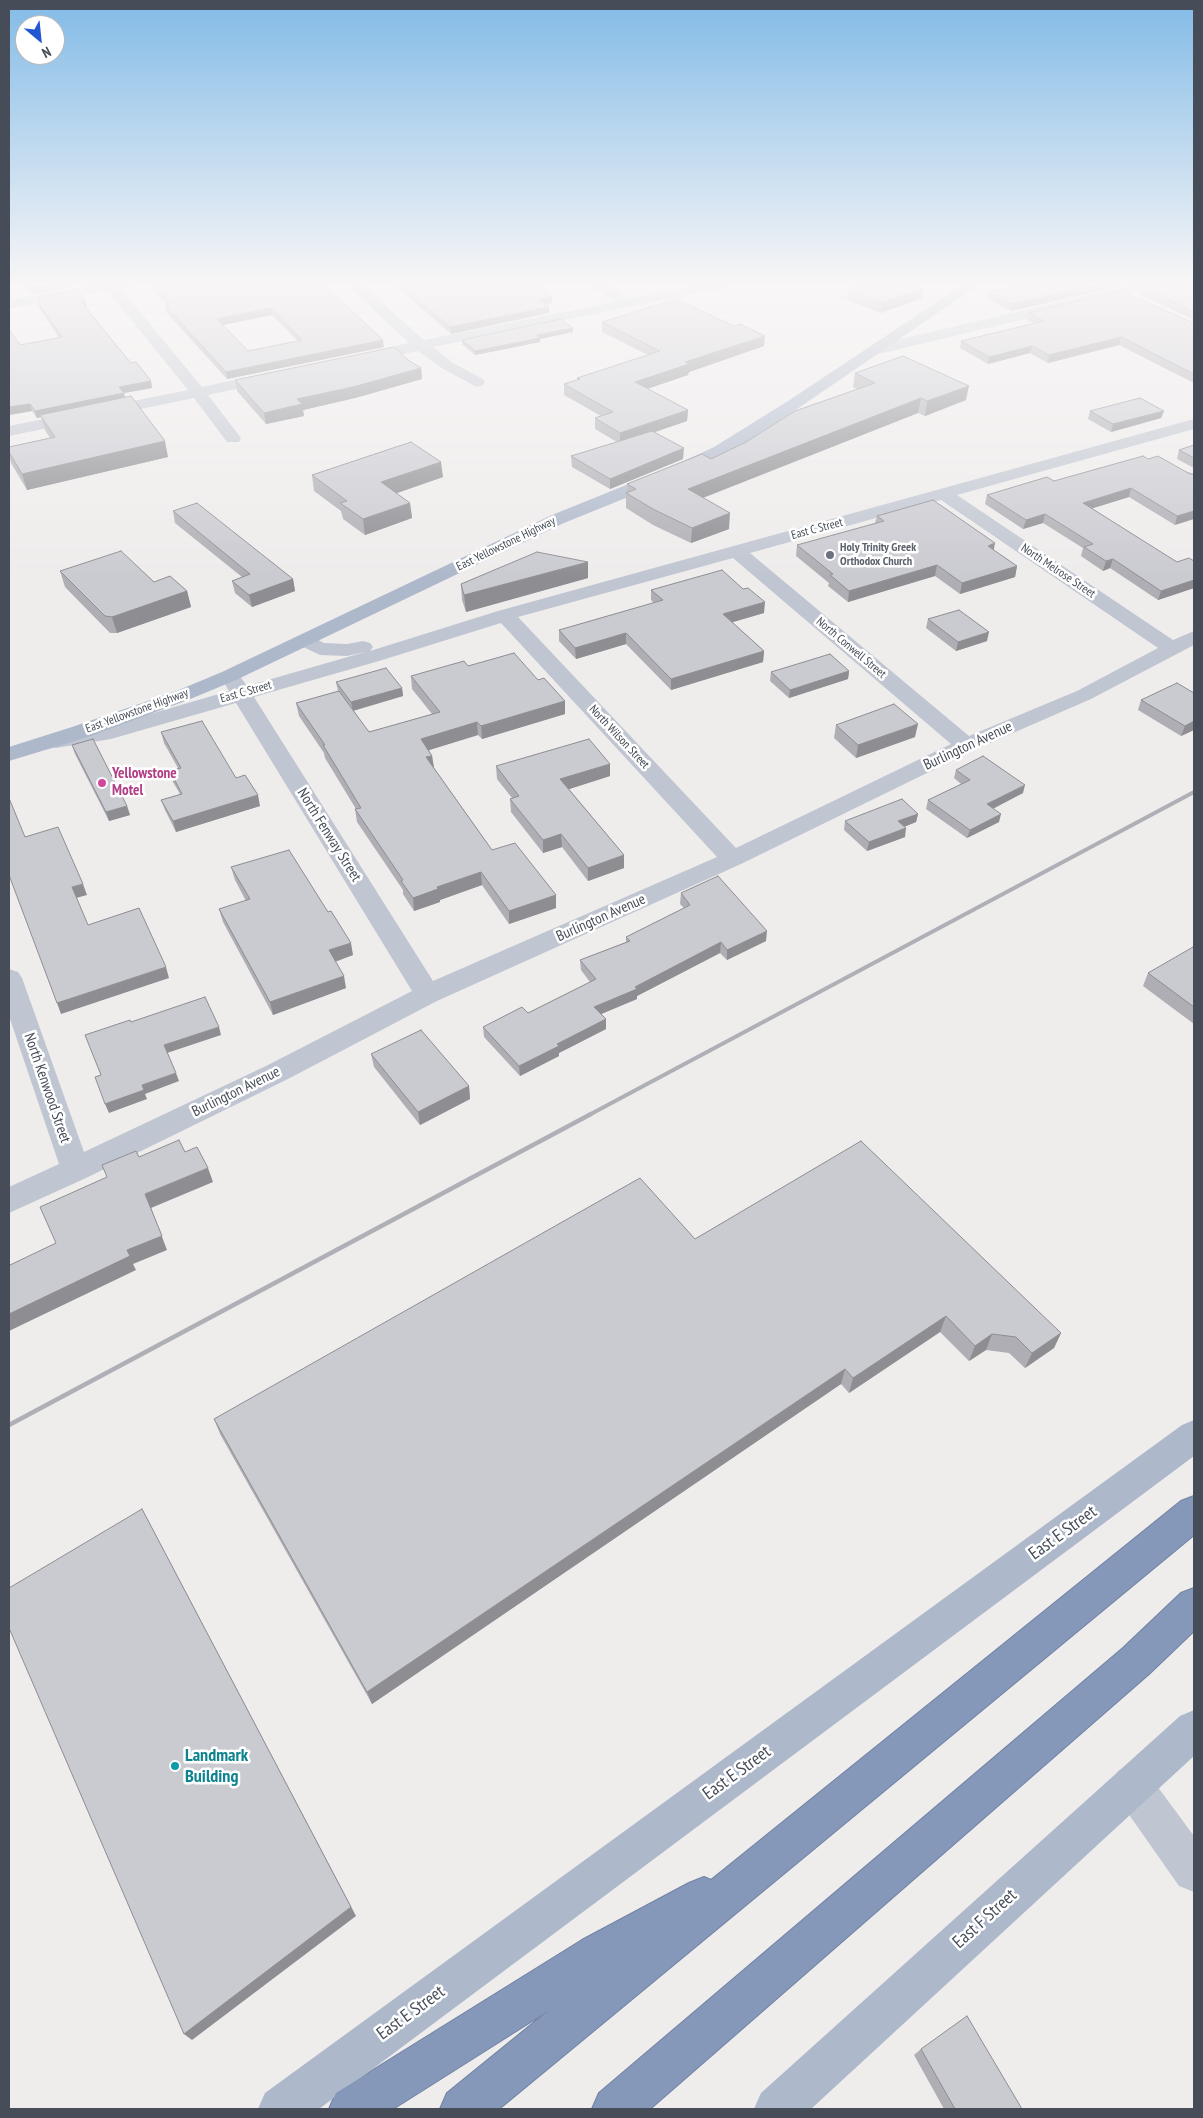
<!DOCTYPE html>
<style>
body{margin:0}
#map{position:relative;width:1203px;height:2118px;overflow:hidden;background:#efecec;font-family:"PT Sans Narrow",sans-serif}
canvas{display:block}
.frame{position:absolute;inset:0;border:10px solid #464d58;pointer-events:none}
.north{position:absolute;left:15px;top:15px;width:50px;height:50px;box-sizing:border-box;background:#fff;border:1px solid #b5b8bc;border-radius:50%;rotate:152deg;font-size:14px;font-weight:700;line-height:20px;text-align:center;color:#464d58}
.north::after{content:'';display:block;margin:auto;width:18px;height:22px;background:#2357d2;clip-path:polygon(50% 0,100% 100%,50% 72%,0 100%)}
</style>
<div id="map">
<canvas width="1203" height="2118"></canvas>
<div class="frame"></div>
<div class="north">N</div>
</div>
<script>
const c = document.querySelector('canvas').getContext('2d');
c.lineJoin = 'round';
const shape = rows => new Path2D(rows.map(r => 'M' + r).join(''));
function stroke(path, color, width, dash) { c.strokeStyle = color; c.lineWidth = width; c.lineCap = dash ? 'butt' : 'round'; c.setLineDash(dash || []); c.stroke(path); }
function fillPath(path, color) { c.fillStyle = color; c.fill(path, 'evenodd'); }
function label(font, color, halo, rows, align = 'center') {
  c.font = font + ' "PT Sans Narrow",sans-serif'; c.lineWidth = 5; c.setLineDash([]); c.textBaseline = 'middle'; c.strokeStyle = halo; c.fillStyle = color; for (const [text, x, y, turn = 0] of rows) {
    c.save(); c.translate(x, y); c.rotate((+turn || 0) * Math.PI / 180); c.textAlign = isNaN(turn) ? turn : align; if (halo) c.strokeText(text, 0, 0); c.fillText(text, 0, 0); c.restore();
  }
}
const highway = shape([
 [1194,1496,1194,1535,499,2109,440,2109,447,2093,548,2011,393,2109,329,2109,336,2093,582,1940,689,1883,704,1877,711,1880,1181,1501,1194,1496],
 [1194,1588,1194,1631,1149,1674,650,2109,592,2109,599,2093,1123,1648,1181,1593,1194,1588]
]);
stroke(highway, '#7183a4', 2);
fillPath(shape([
 [101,282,143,282,141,285,121,289,202,387,272,372,277,374,280,377,277,380,208,395,241,438,239,442,227,442,194,398,9,436,9,426,188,390,108,291,9,308,9,300,102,284,101,282],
 [344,282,359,282,424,340,614,302,588,282,604,282,628,299,711,282,737,282,730,286,433,347,453,363,483,379,485,382,483,385,477,387,443,369,418,351,360,363,355,361,352,358,355,355,409,343,344,282],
 [1145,282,1168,282,1161,286,875,355,870,353,867,350,870,347,875,345,1145,282],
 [1194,419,1194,429,957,495,1173,640,1194,631,1194,645,1091,699,974,750,741,864,437,1001,286,1080,86,1178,9,1213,9,1187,59,1164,9,1016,9,969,18,972,22,978,84,1152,266,1066,412,991,236,703,111,739,56,748,48,746,45,741,48,736,109,726,229,691,222,679,225,675,232,673,239,675,247,686,365,652,347,656,320,655,299,645,296,641,299,637,306,635,313,637,324,643,347,644,363,641,370,643,373,647,370,651,498,611,1194,419],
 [941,500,1158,648,1077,691,969,736,750,553,941,500],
 [733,558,951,744,736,848,518,617,733,558],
 [501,623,717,857,433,981,254,697,379,661,501,623],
 [1132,1765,1146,1771,1194,1836,1194,1892,1179,1886,1118,1799,1112,1785,1118,1771,1132,1765]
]), '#c0c6d1');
fillPath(shape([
 [967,282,983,282,800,407,726,455,685,474,564,523,236,680,188,700,88,737,9,761,9,747,72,727,174,692,222,672,552,515,673,466,714,447,788,401,967,282],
 [1194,1420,1194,1456,319,2109,258,2109,265,2093,1182,1425,1194,1420],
 [1194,1710,1194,1756,811,2109,754,2109,761,2093,1180,1716,1194,1710]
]), '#adb8ca');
fillPath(highway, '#8698b9');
stroke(shape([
 [589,1115,1194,792]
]), '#afb0b6', 4);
stroke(shape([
 [9,1425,591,1114]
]), '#afb0b6', 4.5);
fillPath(shape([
 [23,282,71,282,72,287,32,294],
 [321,282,384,347,227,379,166,312,165,305,166,304,152,289,151,283],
 [272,315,298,341,248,351,223,325],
 [391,282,541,282,543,284,543,290,552,303,545,304,549,313,451,334],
 [1012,282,1138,282,1011,311,988,299,989,292,1019,285],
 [1194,282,1194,320,1139,294,1141,286],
 [848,289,923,289,921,299,880,313,846,299],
 [37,298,85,301,87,307,86,307,116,345,131,363,151,381,152,388,124,393,125,398,168,457,27,490,11,463,9,455,9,447,50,438,45,430,41,417,37,418,32,411,9,415,20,345,59,338,40,309],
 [1029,313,1194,323,1194,383,1119,345,1048,363,1030,353,988,364,960,348,961,341,1034,323,1027,320],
 [602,322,764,346,689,372,688,375,647,389,688,410,687,421,654,432,683,459,610,489,572,467,571,456,617,442,595,429,595,418,601,416,564,395,564,384,577,380,577,378,648,355,602,332],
 [573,332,540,339,540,342,475,355,462,344,462,340],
 [408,360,421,368,422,379,355,398,303,410,304,416,266,424,237,391,235,380],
 [855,373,966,400,925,416,918,413,703,498,729,529,691,543,653,525,626,508,626,493,627,493,627,484,711,459,857,389,853,387],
 [1090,411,1164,411,1161,418,1111,432,1088,419],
 [1194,445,1194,468,1177,459,1179,450],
 [1148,459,1194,474,1175,525,1129,497,1092,508,1177,562,1194,561,1194,588,1158,600,1110,568,1103,571,1081,556,1083,548,1043,523,1023,529,985,504,987,495,1054,481],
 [312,475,443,477,396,493,410,503,412,518,365,535,343,519,341,511,314,491],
 [173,511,293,579,295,591,252,607,235,593,232,581,242,577,175,523],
 [877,516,994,550,1017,566,1015,577,960,594,935,576,848,602,828,586,829,583,796,556,797,545,875,523],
 [60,571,154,582,187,591,191,607,117,633,110,633,65,587],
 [588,578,466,612,462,600,461,584],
 [651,590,764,613,732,622,764,651,763,662,671,690,626,644,576,659,559,641,559,630,654,603,651,600],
 [928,619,987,641,956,651,926,628],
 [468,666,538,680,565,701,565,714,482,739,478,735,429,750,432,756,434,768,492,850,556,908,509,924,482,885,440,900,440,902,414,911,403,894,403,890,357,822,355,809,356,809,325,758,324,753,299,716,296,703,338,691,336,682,402,688,403,696,353,710,369,732,432,714,412,689,411,676],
 [849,671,848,679,789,698,770,681,771,672],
 [1194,693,1194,730,1181,736,1138,710,1141,700],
 [836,725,915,737,856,758,834,738],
 [161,732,236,778,260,806,176,832,165,810,161,800,180,794,173,782,170,771,178,768,164,743],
 [72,745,127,806,130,815,109,821,75,754],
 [496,766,610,776,569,789,624,855,624,868,588,881,562,847,543,853,511,812,510,799,512,798,497,779],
 [956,770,1023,793,993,808,999,822,967,838,926,809,928,800,961,784,954,778],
 [918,814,916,822,904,827,905,837,867,851,844,830,845,821],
 [231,867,353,955,335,962,346,988,273,1015,223,922,219,909,246,901,235,880],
 [681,893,766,941,727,960,720,953,637,996,637,999,601,1014,606,1029,559,1053,559,1056,520,1076,484,1037,483,1027,528,1013,590,982,581,970,580,960,626,942,626,937,684,908,680,904],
 [1194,948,1194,1024,1143,986,1148,973],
 [371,1054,469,1086,470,1099,420,1125,374,1067],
 [695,1239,1061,1333,1054,1348,1025,1368,1009,1353,986,1350,969,1361,940,1332,849,1393,841,1384,372,1704,220,1434,214,1419],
 [921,2049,1022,2109,944,2109,914,2055]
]), '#aeaeb4');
fillPath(shape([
 [65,282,71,282,72,287,32,294,30,288],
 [1109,282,1138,282,1011,311,1012,304],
 [543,284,544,290,537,291,537,285],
 [923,289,921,299,880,313,881,303],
 [552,297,552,303,539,306,538,299],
 [85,301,87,307,83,308,81,302],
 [549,307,549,313,451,334,450,327],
 [271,308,272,315,218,326,217,319],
 [573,328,573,332,540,339,540,342,475,355,475,351,537,335],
 [765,336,764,346,689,372,688,375,635,393,635,382,685,362],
 [1121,337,1119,345,1048,363,1049,355],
 [383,340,384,347,227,379,226,372],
 [1032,346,1030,353,988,364,989,357],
 [421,368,422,379,355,398,303,410,304,416,266,424,264,413,297,399],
 [151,381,152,388,124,393,126,400,40,415,41,417,37,418,35,411,119,387],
 [969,386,966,400,925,416,927,401],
 [921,398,918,413,687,504,688,489],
 [30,404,32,411,9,415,9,407],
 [688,410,687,421,620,444,620,433],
 [1164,411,1161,418,1111,432,1113,424],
 [165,441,168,457,27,490,22,474],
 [684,448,683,459,610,489,610,479],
 [441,462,443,477,383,498,381,482],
 [1131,488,1129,497,1081,512,1083,503],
 [410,503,412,518,365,535,363,519],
 [1194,511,1194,519,1175,525,1177,516],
 [730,513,729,529,691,543,692,528],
 [1045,514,1043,523,1023,529,1026,520],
 [995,543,993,554,988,546],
 [1113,559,1110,568,1103,571,1106,561],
 [588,562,588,578,466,612,464,595],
 [937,565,935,576,848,602,849,591],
 [1017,566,1015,577,960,594,962,583],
 [293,579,295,591,252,607,249,595],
 [1194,580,1194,588,1158,600,1161,591],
 [187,591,191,607,117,633,112,617],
 [765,602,764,613,723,625,723,614],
 [989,632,987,641,956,651,958,642],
 [626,633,626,644,576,659,575,648],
 [764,651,763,662,671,690,671,679],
 [849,671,848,679,789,698,790,690],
 [402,688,403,696,353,711,351,702],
 [565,701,565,714,482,739,481,726],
 [1194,721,1194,730,1181,736,1185,726],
 [477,722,478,735,423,752,421,739],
 [918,724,915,737,856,758,858,745],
 [432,756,434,768,426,757],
 [610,764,610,776,560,792,560,779],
 [1025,785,1023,793,985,813,987,804],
 [258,795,260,806,176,832,173,821],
 [127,806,130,815,109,821,106,812],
 [918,814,916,822,896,830,898,821],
 [1001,814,999,822,967,838,970,830],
 [906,828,905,837,867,851,869,842],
 [561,834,562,847,543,853,543,840],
 [624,855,624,868,588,881,588,868],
 [481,872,482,885,440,900,440,902,414,911,413,898,437,887],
 [83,884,87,895,76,898,72,887],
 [556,895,556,908,509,924,509,911],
 [767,931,766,941,727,960,727,950],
 [721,942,720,953,637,996,637,999,594,1017,594,1007],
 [351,943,353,955,331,963,329,950],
 [166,967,169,978,61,1014,57,1003],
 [344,976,346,988,273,1015,270,1002],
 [606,1019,606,1029,559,1053,559,1056,520,1076,519,1066,557,1044],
 [219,1027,221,1035,167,1053,164,1045],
 [176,1073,179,1081,145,1094,147,1099,109,1113,105,1104,142,1085],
 [469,1086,470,1099,420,1125,418,1112],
 [208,1168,213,1182,151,1208,167,1250,133,1264,136,1270,9,1331,9,1314,127,1250,145,1194],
 [946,1316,940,1332,849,1393,853,1378],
 [1061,1333,1054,1348,1025,1368,1032,1353],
 [992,1334,986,1350,969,1361,975,1346],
 [845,1369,841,1384,372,1704,367,1692],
 [142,1509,356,1916,192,2040,184,2034]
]), '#8d8d92');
const building = shape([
 [25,282,65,282,30,288,25,282],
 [156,282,321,282,383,340,226,372,165,305,170,304,151,283,156,282],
 [271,308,302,340,248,351,217,319,271,308],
 [397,282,541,282,543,284,537,285,552,297,538,299,549,307,450,327,397,282],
 [870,282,906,282,923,289,881,303,848,289,870,282],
 [1027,282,1109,282,1012,304,989,292,1030,283,1027,282],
 [1160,282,1194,282,1194,312,1141,286,1160,282],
 [78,291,85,301,81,302,116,345,131,363,136,362,151,381,119,387,124,393,35,411,30,404,9,407,9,329,20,345,62,337,38,303,40,302,37,298,78,291],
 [1121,291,1194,323,1194,374,1121,337,1049,355,1032,346,989,357,961,341,1044,321,1029,313,1121,291],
 [676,299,734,326,740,324,765,336,685,362,689,364,635,382,688,410,620,433,595,418,613,412,564,384,580,379,577,378,660,351,602,322,676,299],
 [561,319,573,328,537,335,540,338,475,351,462,340,561,319],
 [394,347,408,360,421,368,353,387,297,399,302,404,264,413,235,380,394,347],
 [903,356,969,386,927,401,921,398,688,489,730,513,692,528,653,509,626,493,636,489,627,484,702,454,711,459,746,442,795,411,875,383,855,373,903,356],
 [131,396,165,441,22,474,9,452,9,447,55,437,40,415,131,396],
 [1140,398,1164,411,1113,424,1090,411,1140,398],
 [652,431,684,448,610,479,571,456,652,431],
 [411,442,441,462,381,482,410,503,363,519,340,503,347,501,312,475,411,442],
 [1194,445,1194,458,1179,450,1194,445],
 [1143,456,1148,459,1158,456,1190,474,1194,474,1194,511,1177,516,1131,488,1083,503,1177,562,1189,558,1194,561,1194,580,1161,591,1113,559,1106,561,1084,547,1093,544,1045,514,1026,520,987,495,1047,477,1054,481,1143,456],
 [933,500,995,543,988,546,1017,566,962,583,937,565,849,591,830,575,833,574,797,545,884,521,877,516,933,500],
 [197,503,293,579,249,595,232,581,250,574,173,511,197,503],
 [121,551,154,582,170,576,187,591,112,617,105,616,60,571,121,551],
 [537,552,588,562,464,595,461,584,537,552],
 [722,570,743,589,748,588,765,602,723,614,764,651,671,679,626,633,575,648,559,630,663,600,651,590,722,570],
 [959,610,989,632,958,642,928,619,959,610],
 [514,653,538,680,544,678,565,701,481,726,477,722,421,739,432,756,426,757,492,850,515,843,556,895,509,911,481,872,437,887,438,889,413,898,401,881,403,880,355,809,361,808,323,745,325,745,296,703,339,691,369,732,440,712,411,676,464,661,468,666,514,653],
 [830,654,849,671,790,690,771,672,830,654],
 [386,668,402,688,351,702,336,682,386,668],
 [1177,683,1194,693,1194,721,1185,726,1141,700,1177,683],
 [894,704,918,724,858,745,836,725,894,704],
 [202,721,236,778,245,775,258,795,173,821,161,800,182,794,170,771,181,768,161,732,202,721],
 [93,739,127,806,106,812,72,745,93,739],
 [589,739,610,764,560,779,624,855,588,868,561,834,543,840,510,799,519,796,496,766,589,739],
 [983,756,1025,785,987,804,1001,814,970,830,928,800,970,780,956,770,983,756],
 [9,798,25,837,58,827,83,884,72,887,88,925,139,908,166,967,57,1003,9,875,9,798],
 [902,799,918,814,898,821,906,828,869,842,845,821,902,799],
 [289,850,328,912,331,911,351,943,329,950,344,976,270,1002,219,909,250,899,231,867,289,850],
 [718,876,767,931,727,950,721,942,635,987,637,989,594,1007,606,1019,557,1044,559,1046,519,1066,483,1027,522,1007,528,1013,596,979,580,960,630,941,626,937,690,905,681,893,718,876],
 [1193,947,1194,948,1194,1007,1148,973,1193,947],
 [205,997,219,1027,164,1045,176,1073,142,1085,144,1090,105,1104,95,1077,101,1075,85,1035,130,1020,131,1022,205,997],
 [421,1030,469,1086,418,1112,371,1054,421,1030],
 [179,1140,185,1152,197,1147,208,1168,145,1194,162,1236,127,1250,130,1256,9,1314,9,1262,10,1265,56,1243,40,1207,107,1177,102,1165,136,1151,139,1157,179,1140],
 [861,1141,1061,1333,1032,1353,1016,1337,992,1334,975,1346,946,1316,853,1378,845,1369,367,1692,214,1419,640,1178,695,1239,861,1141],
 [142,1509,351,1907,184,2034,9,1628,9,1588,142,1509],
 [967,2016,1022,2109,955,2109,921,2049,967,2016]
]);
fillPath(building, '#cacad1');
stroke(building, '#8d8d92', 1);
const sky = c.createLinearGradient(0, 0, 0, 578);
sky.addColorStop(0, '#83bbe7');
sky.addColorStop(0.49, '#f8f6f6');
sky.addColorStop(1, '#f8f6f600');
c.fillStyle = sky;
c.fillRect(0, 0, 1203, 578);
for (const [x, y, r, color] of [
 [830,555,5,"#6b7280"],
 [102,783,5,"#d1479c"],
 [175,1766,5,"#0f9aa8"]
]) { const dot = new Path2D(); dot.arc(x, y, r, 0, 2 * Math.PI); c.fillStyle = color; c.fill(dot); stroke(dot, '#fff', 2); }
label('12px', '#464d58', '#fff', [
 ["East C Street",817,529,-15],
 ["East Yellowstone Highway",506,544,-26],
 ["North Melrose Street",1058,571,34],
 ["North Conwell Street",851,648,40],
 ["East C Street",246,692,-16],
 ["East Yellowstone Highway",137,711,-20],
 ["North Wilson Street",619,737,47]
]);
label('bold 12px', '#5b616d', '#fff', [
 ["Holy Trinity Greek",840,548],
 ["Orthodox Church",840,562]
], 'left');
label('15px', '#464d58', '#fff', [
 ["Burlington Avenue",968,746,-25],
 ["North Fenway Street",329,835,58],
 ["Burlington Avenue",601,918,-24],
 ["North Kenwood Street",47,1088,71],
 ["Burlington Avenue",236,1092,-26]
]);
label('bold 15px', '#b23c85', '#fff', [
 ["Yellowstone",112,774],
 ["Motel",112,791]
], 'left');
label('18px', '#464d58', '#fff', [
 ["East E Street",1063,1533,-36],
 ["East E Street",737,1773,-36],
 ["East F Street",985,1919,-42],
 ["East E Street",411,2013,-36]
]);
label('bold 18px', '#0d838f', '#fff', [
 ["Landmark",185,1756],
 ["Building",185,1777]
], 'left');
</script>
